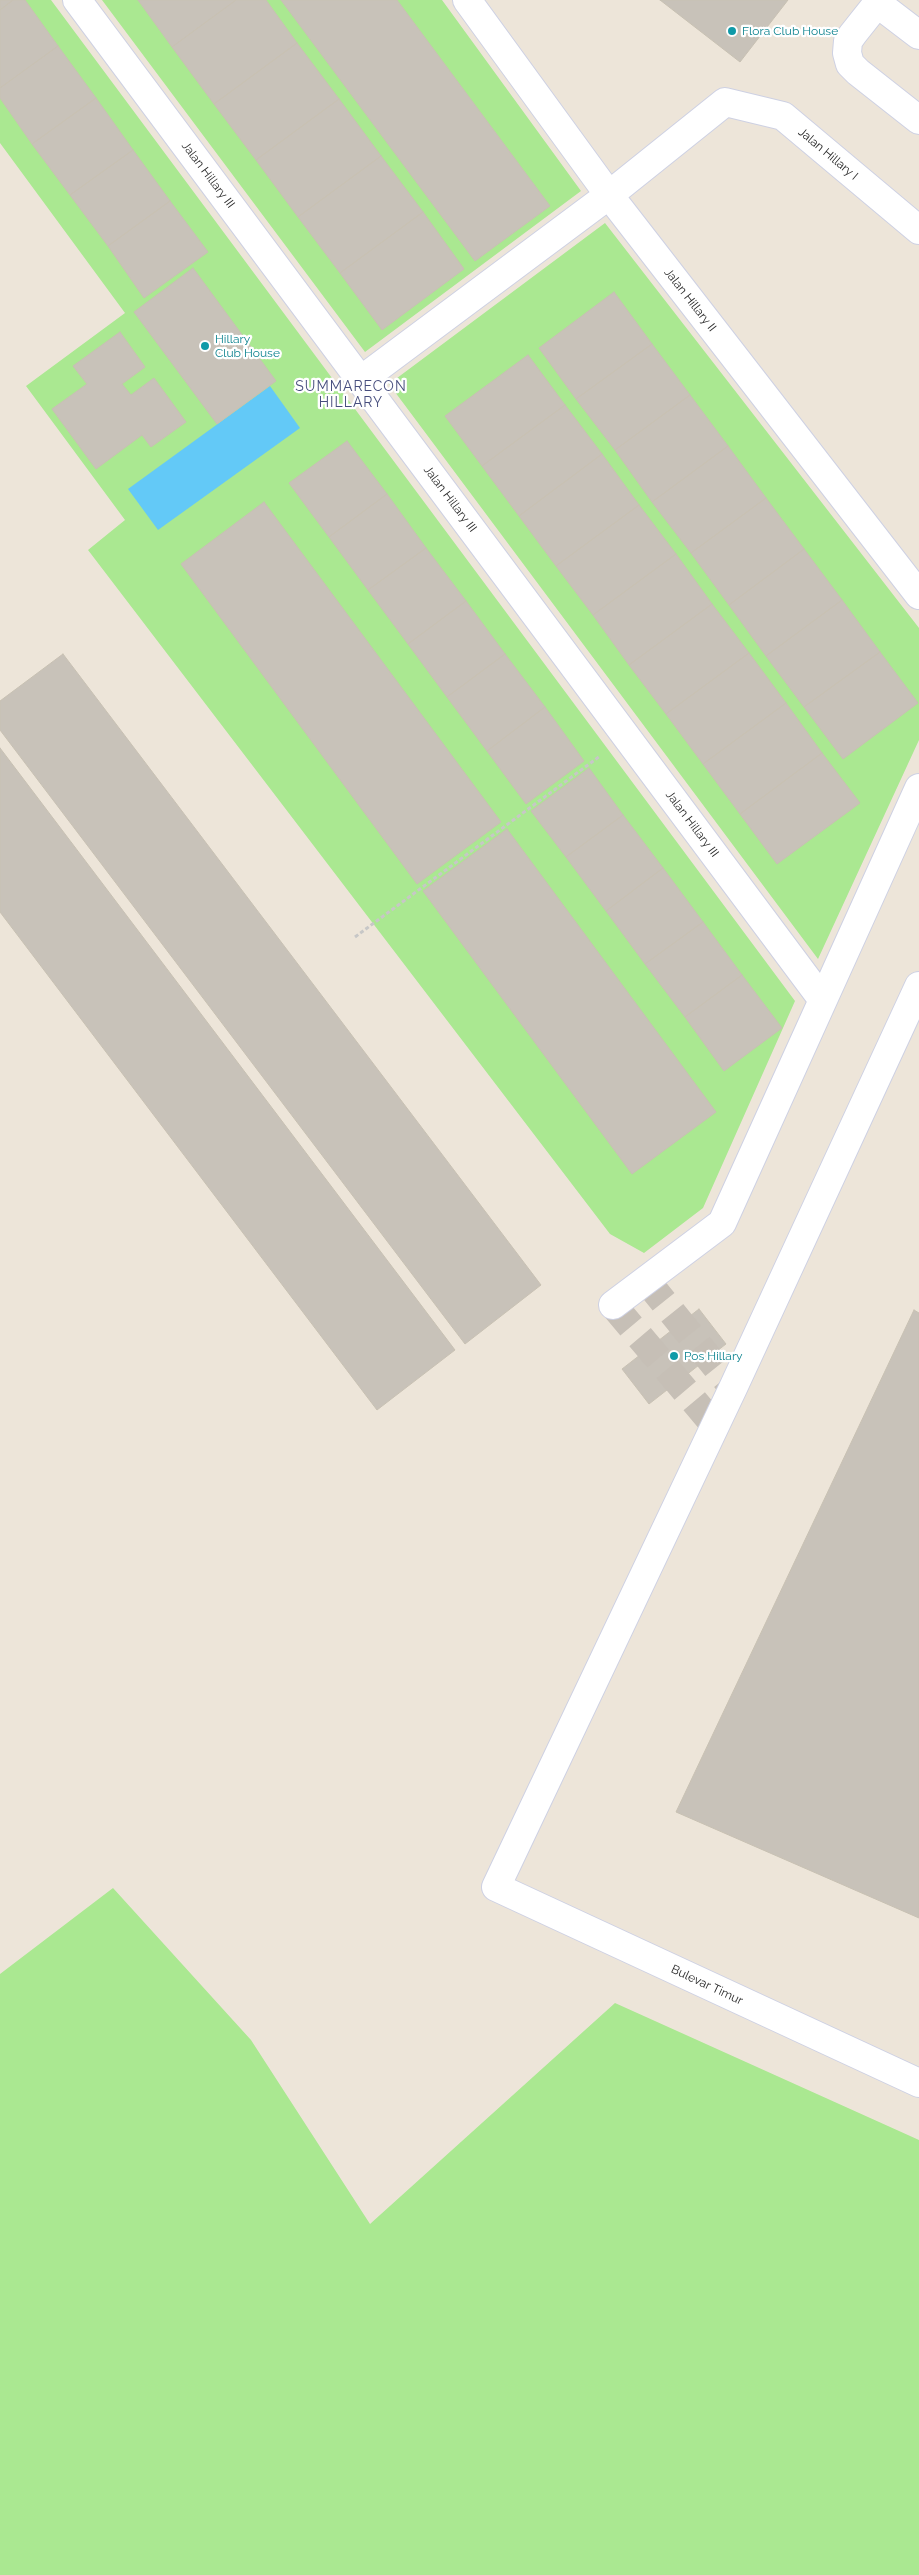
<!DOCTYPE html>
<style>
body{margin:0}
canvas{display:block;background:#ede5d9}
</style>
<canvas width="919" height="2575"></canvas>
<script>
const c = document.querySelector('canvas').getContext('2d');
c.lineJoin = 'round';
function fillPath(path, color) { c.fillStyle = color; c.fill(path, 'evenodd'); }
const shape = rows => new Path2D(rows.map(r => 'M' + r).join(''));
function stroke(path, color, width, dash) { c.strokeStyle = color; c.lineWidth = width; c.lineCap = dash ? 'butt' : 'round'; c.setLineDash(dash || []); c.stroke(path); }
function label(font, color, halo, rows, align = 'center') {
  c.font = font + ' Raleway,sans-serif'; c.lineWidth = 4.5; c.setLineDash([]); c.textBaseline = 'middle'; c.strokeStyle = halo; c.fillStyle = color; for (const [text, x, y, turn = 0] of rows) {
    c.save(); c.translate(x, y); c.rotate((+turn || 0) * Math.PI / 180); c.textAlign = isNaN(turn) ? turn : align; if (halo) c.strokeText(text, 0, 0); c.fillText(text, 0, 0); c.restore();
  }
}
fillPath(shape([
 [0,0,51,0,795,1001,703,1208,644,1253,610,1234,88,550,125,520,26,386,125,313,0,143],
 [102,0,442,0,581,191,365,352],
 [605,223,919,628,919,740,818,959,389,384],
 [113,1888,251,2040,370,2224,615,2003,919,2140,919,2575,0,2575,0,1974]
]), '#aae891');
fillPath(shape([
 [270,386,300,428,158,530,128,489]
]), '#63c9f7');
const building = shape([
 [0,0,13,0,0,10,0,0],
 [13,0,25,0,58,46,0,88,0,10,13,0],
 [138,0,236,0,172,47,138,0],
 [236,0,266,0,297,43,214,104,172,47,236,0],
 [281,0,397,0,550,206,475,261,281,0],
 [660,0,788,0,740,62,660,0],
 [297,43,339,99,256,160,214,104,297,43],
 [58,46,96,98,32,144,0,98,0,88,58,46],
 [96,98,133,150,70,195,32,144,96,98],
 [339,99,381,156,298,217,256,160,339,99],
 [133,150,170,201,108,246,70,195,133,150],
 [381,156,423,212,340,273,298,217,381,156],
 [170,201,208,252,144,298,108,246,170,201],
 [423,212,464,269,382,330,340,273,423,212],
 [193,268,276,381,217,424,134,312,193,268],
 [614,292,652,344,576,399,539,348,614,292],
 [120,332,145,367,122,384,131,395,154,378,186,422,151,447,142,435,96,469,52,409,87,384,73,366,120,332],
 [652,344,690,395,615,450,576,399,652,344],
 [528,355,565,405,482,466,445,416,528,355],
 [690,395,728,446,652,502,615,450,690,395],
 [565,405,602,454,519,516,482,466,565,405],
 [347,441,387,494,329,537,289,483,347,441],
 [728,446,766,498,691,553,652,502,728,446],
 [602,454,639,505,556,566,519,516,602,454],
 [387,494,426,548,368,590,329,537,387,494],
 [766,498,804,549,729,605,691,553,766,498],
 [264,502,501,822,417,884,181,564,264,502],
 [639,505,676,554,593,615,556,566,639,505],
 [426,548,466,601,408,644,368,590,426,548],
 [804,549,842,600,766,656,729,605,804,549],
 [676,554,712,604,629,665,593,615,676,554],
 [842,600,880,652,804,707,766,656,842,600],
 [466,601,505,654,447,697,408,644,466,601],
 [712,604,749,653,666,714,629,665,712,604],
 [880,652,918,703,843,759,804,707,880,652],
 [749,653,786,703,703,764,666,714,749,653],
 [63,654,541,1285,465,1344,0,730,0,701,63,654],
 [505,654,545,707,487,751,447,697,505,654],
 [786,703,822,753,740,814,703,764,786,703],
 [545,707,584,761,526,804,487,751,545,707],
 [0,748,455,1350,377,1410,0,912,0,748],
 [822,753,860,803,777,864,740,814,822,753],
 [589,768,623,815,566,857,531,811,589,768],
 [623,815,663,868,606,911,566,857,623,815],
 [507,829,716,1112,632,1174,423,891,507,829],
 [663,868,703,922,645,964,606,911,663,868],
 [703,922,742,975,685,1017,645,964,703,922],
 [742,975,782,1028,724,1071,685,1017,742,975],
 [699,1309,726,1344,649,1404,622,1369,699,1309],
 [914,1310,919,1313,919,1918,676,1812,914,1310]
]);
fillPath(building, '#c8c2b9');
stroke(building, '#c8c1b3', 1);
stroke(shape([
 [646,1280,733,1388],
 [613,1305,715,1426]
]), '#c6bfb6', 28, [28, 14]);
const minor = shape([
 [77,0,822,999],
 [467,0,609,195,919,595],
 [880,0,853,34,848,41,847,53,850,64,858,72,919,120],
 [877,3,919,35],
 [361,380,609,195,725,102,783,116,919,230],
 [919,986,733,1388,496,1887,919,2083],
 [613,1305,722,1223,919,788]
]);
stroke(minor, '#ced1e3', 30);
stroke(shape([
 [355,937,600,756]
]), '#c7c7c7', 3, [4, 2.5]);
stroke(minor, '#fff', 28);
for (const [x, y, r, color] of [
 [732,31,5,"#0f9aa8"],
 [205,346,5,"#0f9aa8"],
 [674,1356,5,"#0f9aa8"]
]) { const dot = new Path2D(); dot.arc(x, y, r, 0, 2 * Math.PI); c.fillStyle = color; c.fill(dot); stroke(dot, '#fff', 2); }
label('12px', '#0d838f', '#fff', [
 ["Flora Club House",742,31],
 ["Hillary",215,339],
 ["Club House",215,353],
 ["Pos Hillary",684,1356]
], 'left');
label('12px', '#292929', '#fff', [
 ["Jalan Hillary I",828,154,40],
 ["Jalan Hillary III",208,175,53],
 ["Jalan Hillary II",690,300,52],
 ["Jalan Hillary III",450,499,53],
 ["Jalan Hillary III",692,824,53],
 ["Bulevar Timur",707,1985,25]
]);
c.letterSpacing = '1px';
label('14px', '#464d7d', '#fff', [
 ["SUMMARECON",351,387],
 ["HILLARY",351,403]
]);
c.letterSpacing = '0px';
</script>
